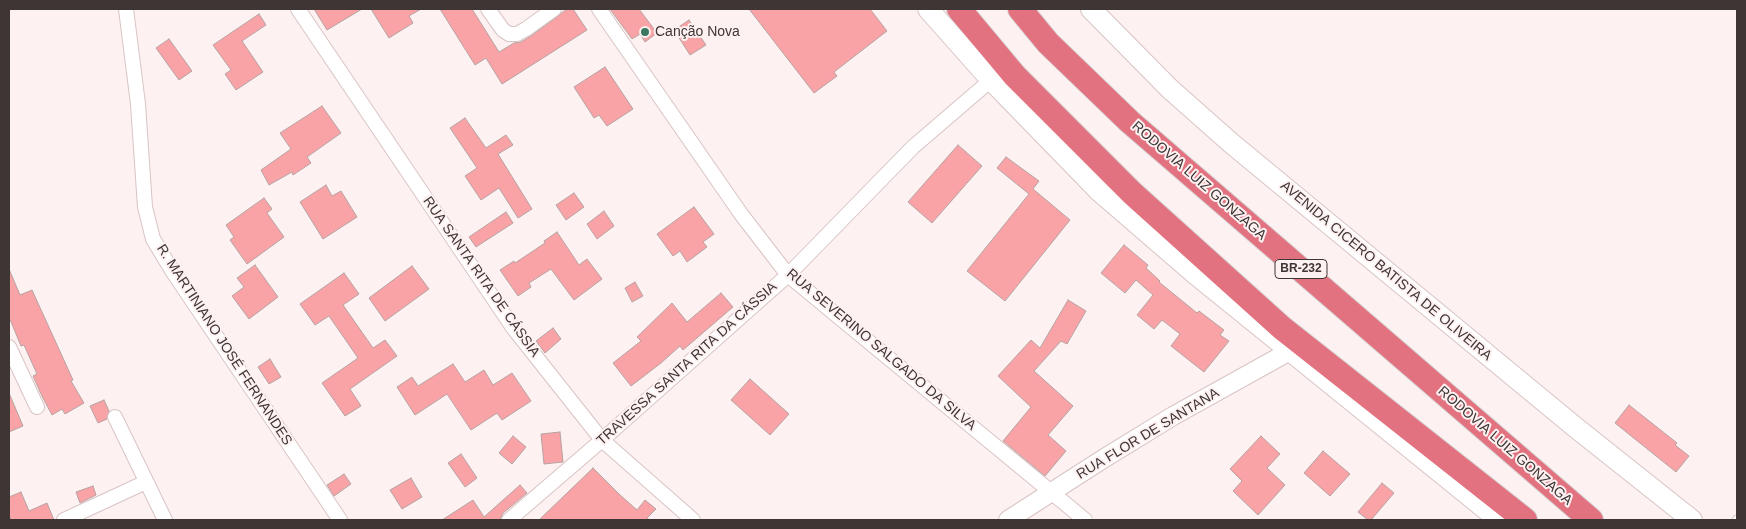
<!DOCTYPE html>
<meta charset="utf-8">
<style>
body{margin:0}
#map{position:relative;width:1746px;height:529px;overflow:hidden;background:#fef1f1;font-family:Helvetica,sans-serif}
canvas{display:block}
.frame{position:absolute;inset:0;border:10px solid #3e3535;pointer-events:none}
</style>
<div id="map">
<canvas width="1746" height="529"></canvas>
<div class="frame"></div>
</div>
<script>
const c = document.querySelector('canvas').getContext('2d');
c.lineJoin = 'round';
function fillPath(path, color) { c.fillStyle = color; c.fill(path, 'evenodd'); }
const shape = rows => new Path2D(rows.map(r => 'M' + r).join(''));
function stroke(path, color, width, dash) { c.strokeStyle = color; c.lineWidth = width; c.lineCap = dash ? 'butt' : 'round'; c.setLineDash(dash || []); c.stroke(path); }
function label(font, color, halo, rows, align = 'center') {
  c.font = font + ' Helvetica,sans-serif'; c.lineWidth = 4; c.setLineDash([]); c.textBaseline = 'middle'; c.strokeStyle = halo; c.fillStyle = color; for (const [text, x, y, turn = 0] of rows) {
    c.save(); c.translate(x, y); c.rotate((+turn || 0) * Math.PI / 180); c.textAlign = isNaN(turn) ? turn : align; if (halo) c.strokeText(text, 0, 0); c.fillText(text, 0, 0); c.restore();
  }
}
const building = shape([
 [314,9,362,9,327,30,314,9],
 [371,9,421,9,409,16,413,23,389,38,371,9],
 [440,9,472,9,499,52,514,43,521,42,531,36,567,9,573,9,587,30,502,84,486,58,475,65,440,9],
 [610,9,639,9,657,33,645,42,640,34,632,39,610,9],
 [749,9,870,9,887,31,834,72,837,76,814,93,749,9],
 [259,14,266,25,242,41,263,72,236,90,225,74,231,70,213,45,259,14],
 [689,20,706,45,690,55,674,30,689,20],
 [169,39,192,71,179,80,156,48,169,39],
 [605,67,633,109,607,126,599,115,594,118,574,87,605,67],
 [322,106,341,133,307,157,311,163,293,175,292,172,269,185,261,170,291,149,280,133,322,106],
 [465,118,486,148,506,135,513,145,498,154,532,209,518,218,499,188,481,200,465,176,477,168,450,128,465,118],
 [958,145,982,166,932,223,908,202,958,145],
 [1006,157,1039,181,1033,189,1070,220,1005,301,967,271,1029,194,997,168,1006,157],
 [326,185,332,196,341,191,357,217,323,239,300,202,326,185],
 [574,193,584,207,566,220,556,205,574,193],
 [264,198,272,209,267,213,284,237,247,264,230,240,234,237,226,225,264,198],
 [694,207,714,234,703,242,707,247,687,262,680,251,673,256,657,234,694,207],
 [604,211,614,226,597,239,587,224,604,211],
 [506,212,513,223,476,247,469,237,506,212],
 [557,232,579,265,587,259,602,279,574,300,551,269,529,283,531,287,518,296,500,270,514,261,515,263,545,243,544,241,557,232],
 [1124,245,1148,265,1146,268,1160,281,1159,282,1197,313,1199,311,1224,330,1220,335,1229,341,1204,372,1171,346,1180,334,1162,320,1154,329,1137,315,1153,295,1136,280,1125,293,1101,273,1124,245],
 [255,265,278,297,249,319,232,296,244,287,237,278,255,265],
 [412,266,429,289,385,321,369,298,412,266],
 [9,269,20,295,32,290,73,380,71,381,84,403,65,414,62,409,52,415,42,396,33,376,37,374,24,345,21,346,9,317,9,269],
 [344,273,359,294,343,305,373,348,385,340,397,356,350,389,361,406,345,416,322,383,358,358,329,316,315,325,300,304,344,273],
 [635,282,643,296,632,302,625,288,635,282],
 [721,293,733,307,683,350,680,346,661,363,631,386,613,363,641,341,637,337,672,303,687,322,721,293],
 [1068,300,1086,311,1067,344,1061,341,1034,371,1073,406,1048,435,1066,451,1045,476,1003,441,1031,407,998,376,1031,340,1040,348,1068,300],
 [553,328,561,339,545,353,536,341,553,328],
 [270,359,281,377,269,384,258,367,270,359],
 [453,364,465,382,484,370,493,385,512,373,531,401,502,420,497,413,471,430,447,394,415,415,397,387,412,377,418,386,453,364],
 [750,379,789,414,770,435,731,400,750,379],
 [9,393,23,426,9,432,9,393],
 [104,400,109,411,107,419,98,423,90,406,104,400],
 [1629,405,1677,443,1675,445,1689,456,1676,472,1615,423,1629,405],
 [560,432,563,462,544,464,541,434,560,432],
 [513,436,526,447,512,464,499,453,513,436],
 [1261,436,1280,454,1267,468,1285,485,1258,515,1233,491,1242,481,1230,469,1261,436],
 [1323,451,1350,474,1330,496,1304,473,1323,451],
 [461,454,477,478,465,487,448,463,461,454],
 [593,468,619,494,637,510,645,500,656,509,647,518,650,520,539,520,593,468],
 [344,474,351,484,334,496,327,485,344,474],
 [411,478,422,497,402,509,390,490,411,478],
 [1382,483,1394,493,1371,520,1368,520,1358,512,1382,483],
 [520,485,527,493,503,513,500,520,442,520,473,500,484,517,520,485],
 [93,486,96,495,80,503,76,492,93,486],
 [21,492,29,511,47,503,54,520,9,520,11,520,9,515,9,497,21,492]
]);
fillPath(building, '#f9a3a7');
stroke(building, '#b6a2a2', 1);
const service = shape([
 [1736,520,1737,519]
]);
const minor = shape([
 [126,9,138,104,145,207,153,239,173,272,340,520],
 [298,9,514,329,602,440,693,520],
 [488,9,503,30,509,34,517,34,526,29,554,9],
 [599,9,741,214,788,275,1085,520],
 [9,347,37,407],
 [115,417,165,520],
 [64,520,146,482],
 [509,520,602,440,788,275,913,147,991,80]
]);
const tertiary = shape([
 [1008,520,1103,459,1173,416,1290,351]
]);
const secondary = shape([
 [928,9,991,80,1100,192,1195,274,1499,520],
 [1091,9,1170,89,1231,143,1575,427,1692,520]
]);
const trunk = shape([
 [959,9,1015,76,1132,193,1282,328,1525,520],
 [1020,9,1048,43,1130,122,1591,520]
]);
stroke(service, '#d9c4c4', 9);
stroke(minor, '#d9c4c4', 16);
stroke(tertiary, '#d9c4c4', 20);
stroke(secondary, '#d9c4c4', 22);
stroke(trunk, '#d5d3d3', 26);
stroke(service, '#fff', 7);
stroke(minor, '#fff', 14);
stroke(tertiary, '#fff', 18);
stroke(secondary, '#fff', 20);
stroke(trunk, '#e37280', 24);
for (const [x, y, r, color] of [
 [645,32,5,"#3c7760"]
]) { const dot = new Path2D(); dot.arc(x, y, r, 0, 2 * Math.PI); c.fillStyle = color; c.fill(dot); stroke(dot, '#fef1f1', 2); }
for (const [x, y, w] of [
 [1301,269,52]
]) { const box = new Path2D(); box.roundRect(x - w / 2, y - 9.5, w, 19, 4); c.fillStyle = '#fef1f1'; c.fill(box); stroke(box, '#3e3535', 1); }
label('bold 12px', '#3e3535', null, [
 ["BR-232",1301,269]
]);
label('14px', '#3e3535', '#fef1f1', [
 ["Canção Nova",655,32]
], 'left');
label('14px', '#3e3535', '#fef1f1', [
 ["RODOVIA LUIZ GONZAGA",1199,181,41],
 ["AVENIDA CICERO BATISTA DE OLIVEIRA",1386,271,40],
 ["RUA SANTA RITA DE CÁSSIA",481,277,55],
 ["R. MARTINIANO JOSÉ FERNANDES",224,345,57],
 ["RUA SEVERINO SALGADO DA SILVA",881,350,40],
 ["TRAVESSA SANTA RITA DA CÁSSIA",687,364,-42],
 ["RUA FLOR DE SANTANA",1148,434,-31],
 ["RODOVIA LUIZ GONZAGA",1505,446,41]
]);
</script>
